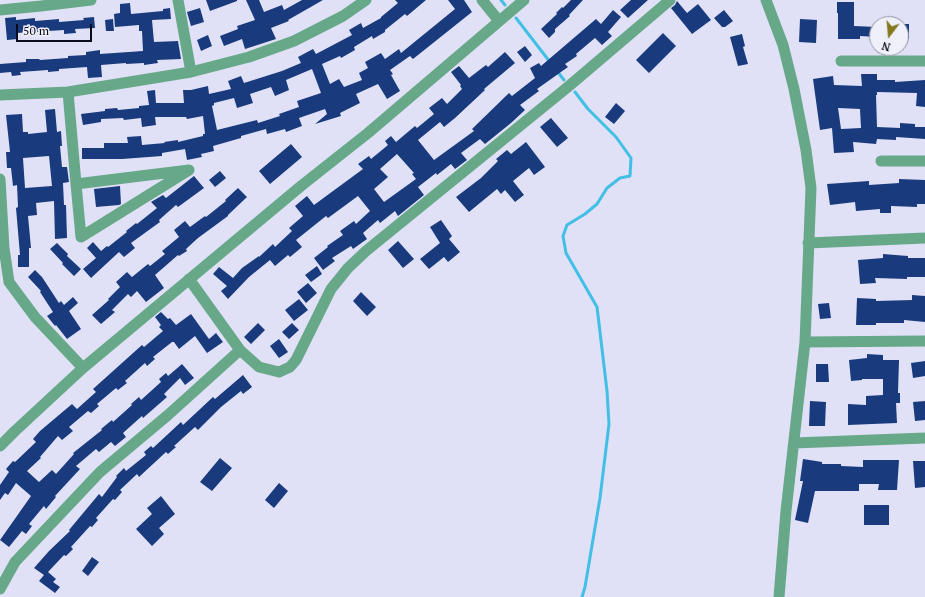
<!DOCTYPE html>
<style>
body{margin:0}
#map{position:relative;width:925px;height:597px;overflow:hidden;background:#e0e1f7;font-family:"PT Serif",serif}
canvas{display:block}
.north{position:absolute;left:869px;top:16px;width:40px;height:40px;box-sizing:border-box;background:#eff0fa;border:1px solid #9494a1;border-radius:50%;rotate:196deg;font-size:11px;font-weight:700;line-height:16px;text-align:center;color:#0b0b1c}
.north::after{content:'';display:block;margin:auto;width:14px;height:18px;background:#84791e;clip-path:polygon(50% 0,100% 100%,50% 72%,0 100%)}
.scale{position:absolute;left:16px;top:24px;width:76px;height:18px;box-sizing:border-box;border:2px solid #0b0b1c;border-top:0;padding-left:5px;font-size:12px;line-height:14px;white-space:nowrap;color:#0b0b1c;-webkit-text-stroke:3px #eff0fa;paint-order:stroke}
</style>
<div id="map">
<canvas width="925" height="597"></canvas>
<div class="north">N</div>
<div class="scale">50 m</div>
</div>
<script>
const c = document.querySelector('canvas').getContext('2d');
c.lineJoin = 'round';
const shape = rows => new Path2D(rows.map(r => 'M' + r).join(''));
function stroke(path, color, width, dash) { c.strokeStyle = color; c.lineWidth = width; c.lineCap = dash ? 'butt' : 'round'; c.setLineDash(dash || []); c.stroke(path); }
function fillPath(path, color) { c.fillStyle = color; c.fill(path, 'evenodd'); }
stroke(shape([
 [501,0,505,5],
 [516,18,550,62],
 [557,71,564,80],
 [575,92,588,109,616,137,631,158,630,176,620,178,607,188,597,204,585,214,567,225,563,236,566,253,597,307,607,391,609,424,600,498,585,587,582,597]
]), '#41bfe5', 3);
fillPath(shape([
 [206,0,237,0,237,1,210,11],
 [246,0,259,0,264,12,282,5,284,10,302,0,323,0,288,20,289,21,271,28,276,39,245,49,242,39,224,46,220,36,238,29,237,26,255,20],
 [395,0,426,0,407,16,405,14,385,30,385,32,373,39,372,36,354,47,355,50,341,58,340,56,322,64,330,84,339,79,344,87,362,80,359,73,368,68,365,62,381,53,385,59,399,49,401,53,455,9,448,0,464,0,472,12,413,59,410,56,390,70,393,74,391,75,400,91,387,99,378,84,356,94,360,103,340,113,341,116,315,124,327,114,325,109,299,118,302,126,286,132,285,129,267,134,266,129,241,136,241,138,213,146,214,151,201,154,202,157,187,160,185,149,162,153,162,156,122,159,82,159,82,148,104,148,104,143,128,143,127,137,141,136,142,145,165,143,164,142,178,140,178,142,203,136,203,134,205,134,203,116,187,119,186,117,155,117,156,125,142,127,141,118,124,120,123,118,101,119,101,122,83,125,81,114,105,111,105,109,117,108,118,110,139,108,139,106,149,105,147,91,155,90,156,103,184,103,183,90,191,90,208,86,209,94,231,89,228,81,241,76,244,83,282,71,301,63,298,57,313,49,316,54,352,35,349,30,361,23,363,28,381,18,381,17,398,3],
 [312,69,321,93,297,101,299,107,279,114,280,116,258,123,257,120,217,130,212,106,214,105,214,103,234,98,237,108,253,103,250,94,271,87,275,96,289,90,286,80],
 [571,0,583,0,569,15,570,16,555,29,555,32,549,38,541,29,557,14,556,13,562,7,563,8],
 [631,0,648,0,628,18,620,10],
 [677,1,687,13,698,4,711,20,692,34,671,8,675,5],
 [837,2,854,2,854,26,877,27,877,37,860,36,860,39,838,39,838,13,837,13],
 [130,3,131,14,163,11,163,9,170,8,171,19,152,20,154,42,178,41,181,59,157,60,158,63,144,65,144,63,126,64,126,63,101,65,102,77,88,78,87,67,59,69,59,71,48,72,48,70,20,72,21,75,12,76,11,72,0,73,0,64,26,62,26,59,39,59,40,60,68,58,68,56,86,55,86,52,100,50,100,54,143,51,142,31,139,31,139,25,115,27,114,14,120,13,120,4],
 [200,8,204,22,191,26,187,12],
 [613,10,621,17,608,32,612,36,602,45,595,38,576,54,577,56,565,64,568,67,537,89,539,91,520,105,525,110,511,123,485,144,480,139,461,153,467,160,455,169,451,164,437,175,436,173,418,187,424,195,398,216,395,211,380,223,378,220,363,233,367,239,353,249,351,246,332,258,335,261,323,270,314,258,328,247,327,246,343,235,340,231,354,221,356,224,370,211,358,196,328,218,326,216,296,240,302,247,290,257,288,255,275,266,270,260,249,277,228,299,221,291,227,286,213,274,219,267,233,278,242,268,259,256,259,257,273,244,275,247,292,231,289,228,303,216,295,206,307,196,314,205,363,169,358,164,369,156,371,159,388,145,385,141,391,136,396,142,415,126,417,128,434,114,429,108,442,98,447,104,462,89,460,86,461,85,451,72,459,66,469,78,486,65,488,67,505,52,515,63,484,89,485,90,455,118,444,127,440,122,418,140,434,160,474,131,472,129,509,93,512,96,535,78,530,68,539,63,541,66,596,19,601,24],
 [397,154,414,173,412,174,416,179,384,202,374,189,388,177,380,169],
 [724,10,733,21,725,27,722,27,714,18],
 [16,17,16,20,35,18,35,21,59,19,59,22,84,20,83,18,94,17,95,28,75,29,76,33,64,34,64,30,17,33,18,39,7,40,5,18],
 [113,19,114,31,106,31,105,20],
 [800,19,817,20,816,43,799,42],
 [901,24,909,24,909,39,901,39],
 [663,33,676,46,649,73,636,60],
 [742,34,745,46,743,47,748,64,738,66,730,37],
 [208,35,212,46,201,51,197,40],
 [525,46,532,55,525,62,517,52],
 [861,74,877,74,877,80,895,80,895,82,925,80,925,107,916,106,917,93,877,92,877,95,876,95,877,127,900,128,900,123,915,124,915,127,925,127,925,139,896,137,896,140,877,139,876,144,853,142,854,152,834,153,832,128,820,130,813,79,833,76,834,85,862,86],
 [838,108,860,109,861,128,841,129],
 [616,103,625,111,614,124,605,117],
 [55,109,57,132,61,131,62,146,60,146,62,167,67,167,69,182,63,183,64,205,66,205,67,238,55,239,54,201,36,203,37,215,28,216,31,248,29,248,29,267,18,267,18,255,20,255,16,208,18,207,17,185,13,186,11,168,7,168,6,152,10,152,6,115,22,114,23,132,28,132,28,134,47,132,45,110],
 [49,156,52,186,25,188,23,158],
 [551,118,568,138,557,147,540,127],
 [526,142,545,167,534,175,529,168,513,181,524,195,515,202,505,190,501,194,497,189,469,212,456,197,481,178,498,161,496,159,507,150,511,154],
 [291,144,302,157,270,184,259,171],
 [220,171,226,178,215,187,209,180],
 [194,176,204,188,178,207,176,205,159,220,160,222,131,243,135,248,124,257,119,252,91,278,83,269,96,258,87,248,93,242,101,251,107,246,108,247,127,232,126,231,136,223,137,224,157,208,151,202,163,195,166,198],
 [899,179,925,180,925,204,917,204,917,207,891,206,891,213,880,213,880,209,856,211,855,202,830,205,827,184,869,181,869,185,899,183],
 [120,186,121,204,119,205,96,207,94,189],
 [238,188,247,197,228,215,228,216,198,238,186,249,187,251,179,256,178,255,155,275,164,288,146,302,137,291,131,297,128,294,112,310,115,312,101,324,92,315,109,300,108,299,120,287,116,282,127,272,132,277,148,264,150,266,165,254,162,251,179,237,174,230,185,221,190,227,205,216,206,217,226,201,225,200],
 [441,220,452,236,449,239,460,252,448,262,444,257,429,269,420,259,440,243,430,227],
 [398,241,414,259,403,268,388,250],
 [57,243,68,254,67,256,81,269,74,276,62,264,63,263,50,249],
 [883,254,908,256,908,258,925,258,925,277,907,277,907,279,875,278,876,283,860,284,858,260,883,258],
 [317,266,322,274,311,282,305,275],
 [35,270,42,277,59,303,61,301,64,305,73,297,78,303,69,311,81,329,67,339,56,325,55,326,47,316,53,312,40,292,41,291,28,277],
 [308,283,317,293,306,303,297,292],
 [361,292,376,307,367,316,353,301],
 [912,295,925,296,925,322,904,320,904,323,876,323,876,325,856,325,857,298,876,299,876,301,912,300],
 [299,299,308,310,294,321,285,310],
 [829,303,831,318,820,319,818,304],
 [161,312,168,319,170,318,176,325,191,314,209,339,216,333,223,342,207,353,195,336,179,349,174,342,172,342,153,357,155,359,147,366,145,363,125,381,127,383,118,390,116,388,97,404,99,406,91,413,88,411,69,427,73,431,62,440,58,436,40,457,41,458,27,471,39,482,52,470,56,474,74,454,73,453,102,430,101,429,112,420,113,422,132,405,131,404,139,397,141,400,161,382,159,379,166,373,168,376,182,364,194,378,185,385,180,378,164,394,167,397,143,418,142,416,123,433,126,437,115,446,111,442,99,452,96,449,76,466,80,469,55,496,56,497,46,509,44,506,29,524,32,526,26,534,22,531,9,547,0,540,31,496,16,483,8,495,5,493,0,500,0,485,9,472,6,469,13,461,15,462,36,442,33,439,40,431,72,404,77,409,96,392,93,389,142,345,144,347,163,331,159,327,161,325,155,317],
 [258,323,265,330,251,344,244,337],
 [292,323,299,330,289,339,282,332],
 [279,339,288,352,279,358,270,346],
 [867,354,883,355,883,360,899,360,898,393,900,393,900,403,896,403,897,423,848,425,848,404,866,405,866,396,883,395,883,379,862,379,862,380,851,381,849,360,867,358],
 [925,361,925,376,913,378,911,363],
 [816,364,828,364,829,382,816,382],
 [243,375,252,387,243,394,241,391,221,407,198,430,195,427,174,446,176,447,168,454,166,452,139,477,137,474,120,490,122,492,115,500,113,499,96,518,98,520,92,527,90,526,71,547,73,549,66,556,64,555,48,572,56,579,53,582,60,587,55,593,39,581,44,575,34,568,49,551,70,531,69,530,99,494,102,497,117,477,116,476,124,468,126,471,146,455,144,452,151,446,153,448,181,422,183,425,213,397,215,399],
 [810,401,826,402,825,426,809,426],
 [925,401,925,420,915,421,913,402],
 [220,458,232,468,212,491,200,482],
 [803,459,822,462,822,464,841,464,841,466,863,467,863,460,899,460,897,490,878,490,879,484,859,484,859,491,815,491,808,523,795,520,803,481,800,481],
 [913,461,925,461,925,487,915,488],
 [279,483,288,491,274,508,265,500],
 [161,496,175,514,159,528,164,534,152,546,136,529,152,514,147,508],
 [864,505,889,505,889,525,864,525],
 [92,557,99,562,88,576,82,571]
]), '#193b7d');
stroke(shape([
 [178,0,191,72],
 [482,0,499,21],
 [766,0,783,45,794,89,806,150,811,188,805,342,786,511,779,597],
 [0,10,41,6,91,0],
 [841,61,925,61],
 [68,92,76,184,81,237,189,170,76,184],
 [0,95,68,92,191,72,249,57,294,41,343,16,366,0],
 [881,161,925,161],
 [0,179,4,248,9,282,35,317,83,368],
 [808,243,925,238],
 [189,279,240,350,259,367,279,372,290,367,296,360,331,289,348,268,366,251,569,86,670,0],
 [805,342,925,341],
 [794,443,925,438],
 [0,446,15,431,83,368,301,186,368,133,524,0],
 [0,589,15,562,100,472,168,415,240,350]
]), '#67a889', 11);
</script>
